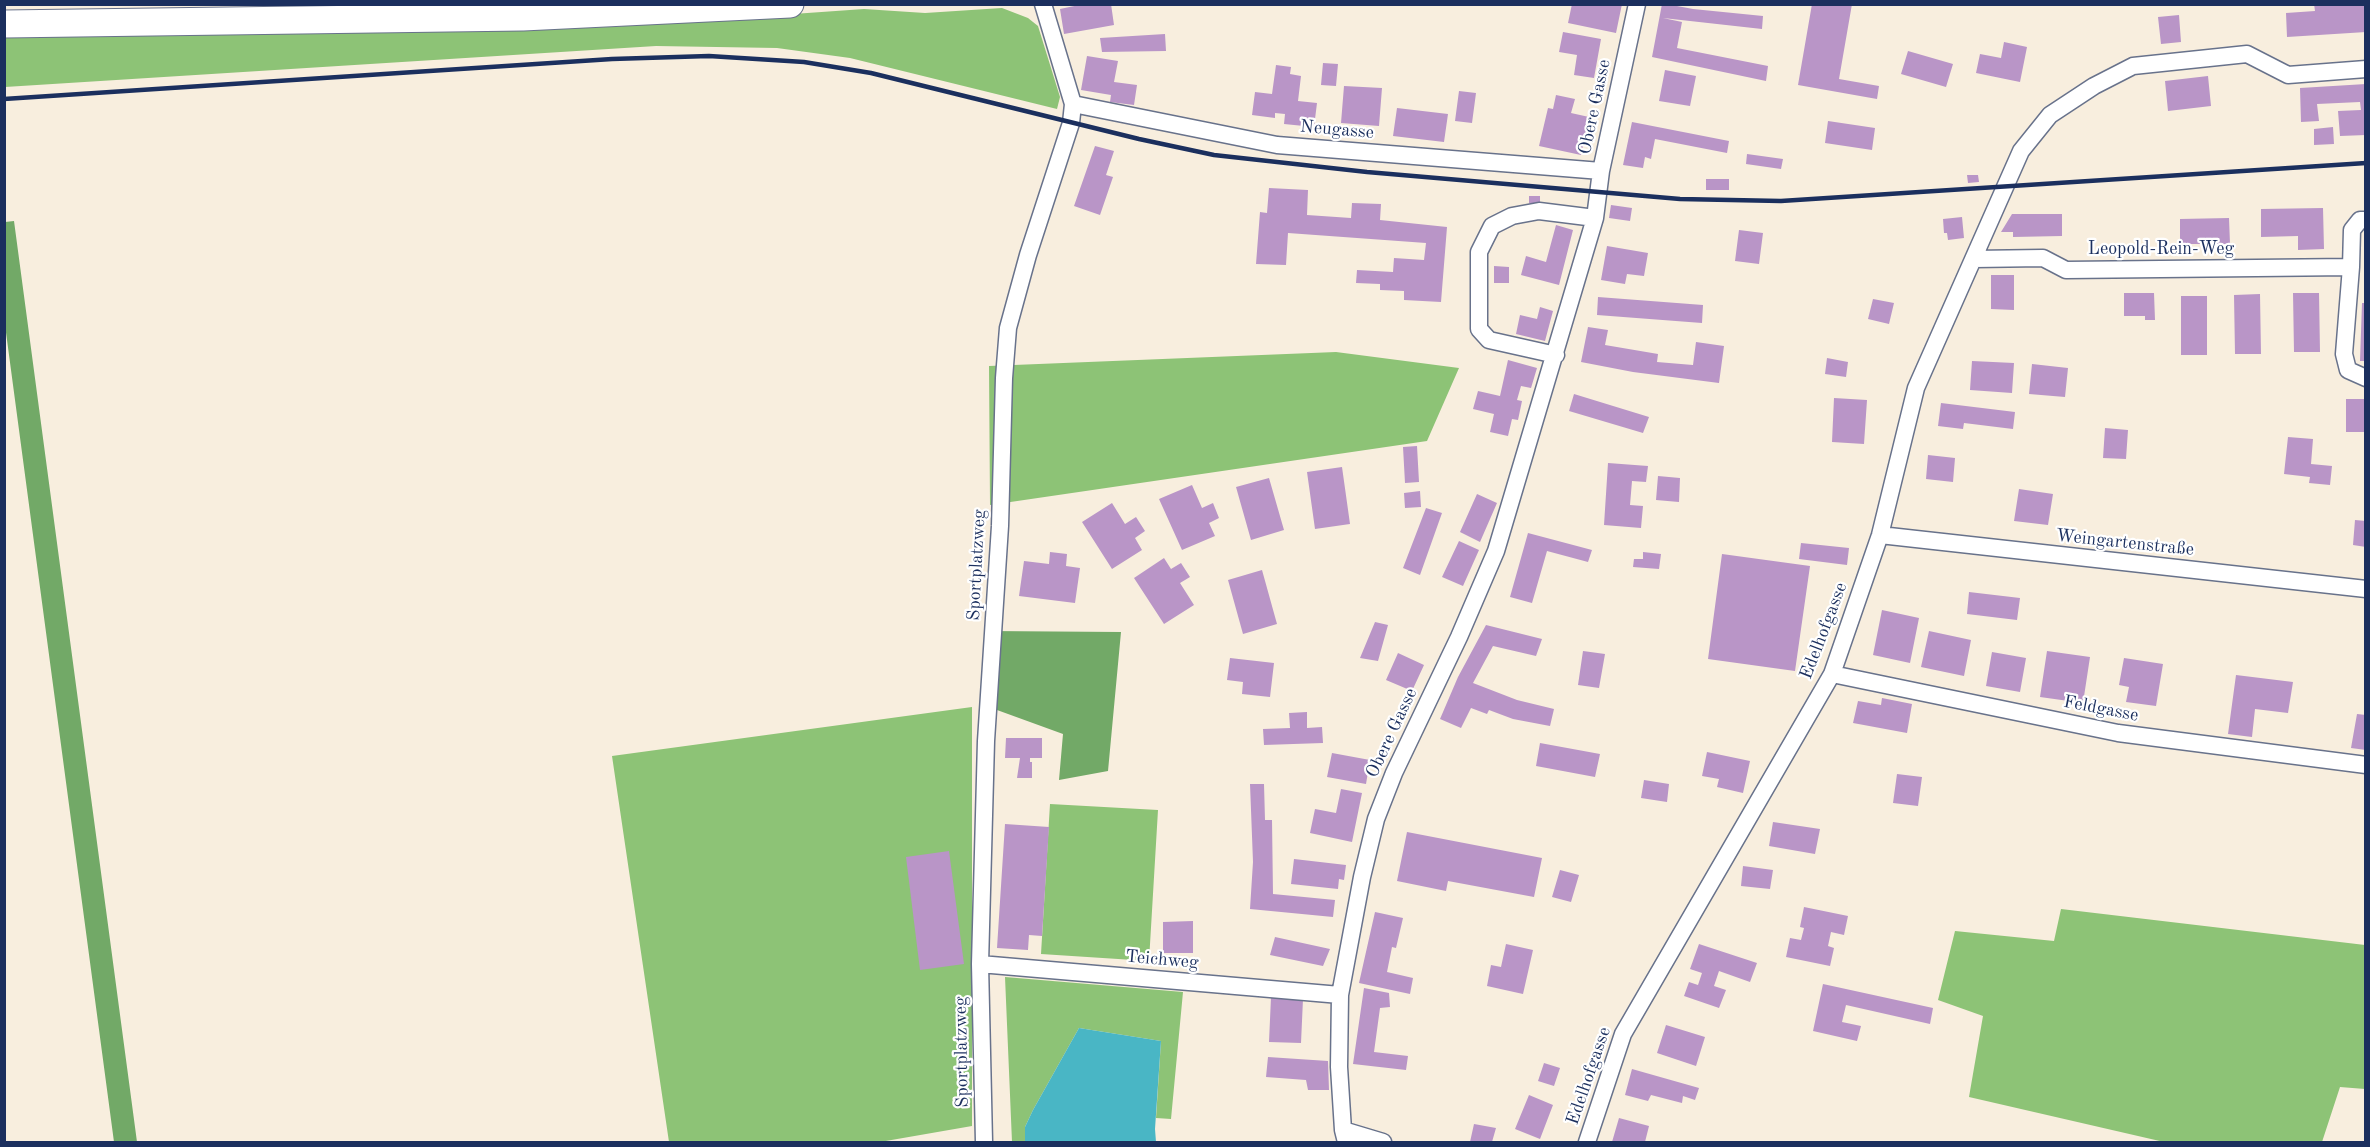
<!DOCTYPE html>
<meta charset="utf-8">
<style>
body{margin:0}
#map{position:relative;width:2370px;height:1147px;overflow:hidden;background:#f8eede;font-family:"Old Standard TT",serif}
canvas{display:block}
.frame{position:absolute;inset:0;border:6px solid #1b2f5e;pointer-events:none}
</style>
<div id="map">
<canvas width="2370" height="1147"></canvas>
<div class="frame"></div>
</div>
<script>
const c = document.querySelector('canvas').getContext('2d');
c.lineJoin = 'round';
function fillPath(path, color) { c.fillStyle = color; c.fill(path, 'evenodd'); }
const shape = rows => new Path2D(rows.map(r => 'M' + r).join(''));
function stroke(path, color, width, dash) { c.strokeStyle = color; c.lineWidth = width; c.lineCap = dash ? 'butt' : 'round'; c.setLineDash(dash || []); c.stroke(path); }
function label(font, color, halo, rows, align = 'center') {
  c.font = font + ' "Old Standard TT",serif'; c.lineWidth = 4.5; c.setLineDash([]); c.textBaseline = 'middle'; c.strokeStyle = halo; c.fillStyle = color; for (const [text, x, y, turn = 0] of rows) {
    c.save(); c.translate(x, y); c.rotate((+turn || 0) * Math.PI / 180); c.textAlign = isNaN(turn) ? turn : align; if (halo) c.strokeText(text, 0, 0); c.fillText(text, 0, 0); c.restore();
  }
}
fillPath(shape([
 [1002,8,1028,18,1038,26,1060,97,1057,109,850,58,777,48,656,46,5,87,4,37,609,27,864,9,925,13],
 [1336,352,1459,368,1427,441,990,505,989,366],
 [972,707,972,1126,880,1142,669,1142,612,756],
 [1050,804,1158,810,1149,961,1041,954],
 [2061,909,2365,945,2365,1089,2340,1087,2322,1142,2164,1142,1969,1097,1983,1016,1938,1000,1955,931,2054,941],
 [1005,977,1183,992,1171,1119,1156,1118,1161,1041,1079,1028,1033,1110,1025,1127,1025,1142,1012,1142]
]), '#8dc376');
fillPath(shape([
 [14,221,137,1142,114,1142,5,325,5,222],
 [987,631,1121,632,1108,771,1059,780,1063,734,986,706]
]), '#72a967');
fillPath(shape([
 [1079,1028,1161,1041,1155,1129,1156,1142,1025,1142,1025,1127,1033,1110]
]), '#49b6c5');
fillPath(shape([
 [1084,4,1111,4,1114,25,1064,34,1060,9],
 [1572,4,1622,4,1616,33,1568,23],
 [1662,4,1677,4,1677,6,1693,9,1763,16,1762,29,1663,18,1682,22,1677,48,1768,66,1766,81,1652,57],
 [1812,4,1852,4,1839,79,1879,86,1877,99,1798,85],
 [2314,4,2366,4,2366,32,2287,37,2286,13,2315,11],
 [2179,15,2181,42,2161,44,2158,17],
 [1563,32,1601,39,1594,78,1574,75,1577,55,1559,52],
 [1165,34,1166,51,1102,52,1100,38],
 [2004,42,2027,47,2020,82,1976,73,1980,54,2001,58],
 [1908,51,1953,64,1946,87,1901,74],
 [1087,56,1118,61,1114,82,1137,85,1134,105,1110,102,1111,95,1081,90],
 [1323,63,1338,64,1336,86,1321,85],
 [1276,65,1291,67,1290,74,1301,76,1298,101,1317,103,1314,127,1284,124,1285,114,1275,113,1275,118,1252,115,1255,92,1272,94],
 [1665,70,1696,76,1690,106,1659,101],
 [2208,76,2211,106,2168,111,2165,81],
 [2366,84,2366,135,2340,136,2338,111,2361,110,2360,102,2317,104,2319,121,2301,122,2300,88],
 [1344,86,1382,88,1379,126,1341,123],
 [1459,91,1476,93,1472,123,1455,121],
 [1556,95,1575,99,1571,113,1589,117,1581,155,1539,146,1548,108,1553,109],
 [1397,108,1448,114,1444,142,1393,136],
 [1828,121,1875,128,1872,150,1825,143],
 [1632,122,1729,141,1727,153,1655,139,1651,159,1645,157,1643,168,1623,165],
 [2333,127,2334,144,2314,145,2314,129],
 [1095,146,1114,151,1106,175,1113,177,1100,215,1074,206],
 [1747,154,1783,159,1781,169,1746,164],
 [1967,175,1978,175,1979,182,1968,183],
 [1706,179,1729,179,1729,190,1706,190],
 [1269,188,1308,190,1307,215,1351,218,1352,203,1381,204,1380,220,1447,227,1441,302,1404,300,1404,291,1380,290,1380,284,1356,283,1357,270,1393,272,1394,258,1424,260,1426,243,1288,233,1286,265,1256,264,1260,212,1267,213],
 [1529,196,1540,196,1540,203,1529,203],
 [1611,205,1632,208,1630,221,1609,218],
 [2323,208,2324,249,2298,250,2298,236,2261,237,2261,209],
 [2012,214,2062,214,2062,236,2013,237,2013,232,2001,232],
 [1962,217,1964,238,1948,240,1947,233,1944,233,1943,219],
 [2229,218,2230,244,2180,244,2180,219],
 [1556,225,1573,230,1559,285,1521,275,1526,256,1546,262],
 [1739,230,1763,233,1759,264,1735,261],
 [1607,246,1648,253,1644,276,1627,274,1625,284,1601,280],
 [1494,266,1509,267,1509,283,1494,283],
 [1991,275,2014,275,2014,310,1991,309],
 [2124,293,2154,293,2155,320,2145,320,2145,316,2124,316],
 [2293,293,2319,293,2320,352,2294,352],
 [2260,294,2261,354,2235,354,2234,295],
 [2181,296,2207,296,2207,355,2181,355],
 [1598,297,1703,305,1702,323,1597,315],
 [1873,299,1894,303,1889,324,1868,319],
 [2362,303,2366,303,2366,361,2360,361],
 [1540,307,1553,311,1545,341,1516,334,1520,315,1537,319],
 [1588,327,1608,330,1605,345,1658,354,1657,362,1693,365,1696,342,1724,346,1719,383,1633,372,1581,362],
 [1827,358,1848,362,1846,377,1825,374],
 [1508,360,1537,368,1531,388,1521,386,1517,400,1522,401,1518,420,1512,419,1508,436,1490,432,1494,414,1473,409,1478,391,1500,396],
 [1972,361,2014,363,2012,393,1970,390],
 [2032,364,2068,368,2065,397,2029,394],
 [1574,394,1649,417,1643,433,1569,411],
 [1834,398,1867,400,1864,444,1832,442],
 [2346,399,2366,399,2366,432,2346,432],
 [1941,403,2015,412,2013,429,1964,423,1963,429,1938,426],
 [2105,428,2128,430,2126,459,2103,458],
 [2288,437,2313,439,2311,464,2332,466,2330,485,2309,483,2310,477,2284,474],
 [1417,446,1419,482,1405,483,1403,447],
 [1928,455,1955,458,1953,482,1926,479],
 [1608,463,1648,466,1646,482,1632,481,1630,505,1643,506,1641,528,1604,525],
 [1342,467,1350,524,1315,529,1307,472],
 [1658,476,1680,478,1679,502,1656,500],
 [1269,478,1284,530,1251,540,1236,487],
 [1192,485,1202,508,1213,503,1219,518,1209,523,1215,536,1182,550,1159,499],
 [2019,489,2053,494,2048,525,2014,521],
 [1420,491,1421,507,1405,508,1404,493],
 [1477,494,1497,503,1480,542,1460,532],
 [1112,503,1125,524,1136,517,1145,531,1135,538,1142,550,1112,569,1082,522],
 [1426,508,1442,513,1420,575,1403,568],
 [2355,520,2366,521,2366,547,2353,545],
 [1528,533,1592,550,1588,562,1547,551,1532,603,1510,597],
 [1459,541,1479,550,1463,586,1442,577],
 [1801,543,1849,548,1847,565,1799,559],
 [1050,552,1067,554,1066,566,1080,568,1075,603,1019,596,1024,561,1049,564],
 [1643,552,1661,554,1659,569,1633,567,1634,559,1643,559],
 [1722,554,1810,566,1795,671,1708,659],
 [1164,558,1171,569,1181,563,1190,577,1180,583,1194,605,1164,624,1134,578],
 [1262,570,1277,624,1243,634,1228,580],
 [1969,592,2020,598,2017,620,1967,614],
 [1882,610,1919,618,1910,663,1873,655],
 [1375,622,1388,625,1378,661,1360,658],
 [1486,625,1542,639,1536,656,1493,646,1473,683,1517,700,1554,709,1550,726,1513,719,1489,710,1487,714,1471,708,1461,728,1440,719,1458,677],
 [1929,631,1971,640,1964,676,1921,667],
 [1583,651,1605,654,1599,688,1578,685],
 [2047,651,2090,657,2083,703,2040,697],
 [1992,652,2026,658,2020,692,1986,686],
 [1398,653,1424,665,1412,691,1386,680],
 [1230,658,1274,663,1270,697,1242,694,1243,682,1227,680],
 [2124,658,2163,664,2156,706,2126,702,2129,687,2119,685],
 [2236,675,2293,682,2288,713,2255,709,2252,737,2228,734],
 [1882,698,1912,704,1907,733,1853,723,1858,701,1881,705],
 [1307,712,1307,728,1322,727,1323,743,1264,745,1263,729,1290,728,1289,713],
 [2357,714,2366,715,2366,750,2351,748],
 [1006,738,1042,738,1042,758,1030,758,1030,762,1032,762,1032,778,1017,778,1020,758,1005,758],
 [1540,743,1600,754,1595,777,1536,766],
 [1707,752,1750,761,1743,793,1717,787,1719,779,1702,776],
 [1332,753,1370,760,1366,784,1327,777],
 [1897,774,1922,777,1918,806,1893,803],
 [1644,780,1669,784,1667,802,1641,798],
 [1250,784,1264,784,1265,820,1272,820,1273,894,1335,900,1333,917,1250,909,1253,862],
 [1341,789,1362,793,1352,842,1310,833,1315,809,1336,813],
 [1773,822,1820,829,1815,854,1769,846],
 [1005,824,1049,827,1042,936,1029,935,1028,950,997,948],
 [1407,832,1542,858,1534,897,1448,881,1446,891,1397,881],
 [949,851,964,964,920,970,906,857],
 [1294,859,1346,865,1344,880,1339,879,1338,889,1291,884],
 [1743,866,1773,870,1770,889,1741,886],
 [1560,870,1579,875,1571,902,1552,897],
 [1804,907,1848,916,1844,935,1831,932,1828,946,1834,948,1830,966,1786,957,1790,938,1801,940,1804,928,1800,927],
 [1375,912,1403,918,1396,948,1392,947,1387,972,1413,978,1410,994,1359,983],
 [1193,921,1193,953,1163,953,1163,922],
 [1275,937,1330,949,1323,966,1270,955],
 [1506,944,1533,950,1523,994,1487,986,1491,965,1501,967],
 [1699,944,1757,963,1750,982,1719,971,1714,986,1726,990,1719,1008,1684,996,1689,982,1698,985,1702,973,1690,969],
 [1823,984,1933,1008,1930,1024,1846,1005,1842,1022,1861,1026,1857,1041,1813,1031],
 [1364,988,1389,993,1390,1007,1380,1008,1374,1052,1408,1056,1406,1070,1353,1064],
 [1271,997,1303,999,1301,1043,1269,1042],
 [1666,1025,1705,1037,1696,1066,1657,1053],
 [1268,1057,1328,1061,1329,1090,1308,1090,1306,1080,1266,1077],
 [1544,1063,1560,1068,1554,1086,1538,1081],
 [1632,1069,1699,1088,1695,1100,1683,1096,1682,1103,1651,1095,1648,1101,1625,1095],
 [1529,1095,1553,1105,1540,1139,1515,1129],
 [1619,1118,1649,1126,1645,1142,1612,1142],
 [1474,1124,1496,1128,1492,1142,1470,1142]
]), '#b995c7');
const street = shape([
 [1073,104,1277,145,1601,171],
 [2366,220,2360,220,2352,230,2351,267,2344,354,2348,370,2366,378],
 [1974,259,2043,258,2066,270,2351,267],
 [1556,355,1489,340,1479,329,1479,252,1492,226,1512,216,1539,211,1595,218],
 [1880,535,2366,589],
 [1832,674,2118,733,2366,765],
 [980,964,1340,995],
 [1343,1130,1383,1142],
 [984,1142,980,964,986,741,1000,526,1004,378,1008,328,1028,255,1071,123,1073,104,1043,4],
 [1346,1142,1343,1130,1339,1067,1340,995,1362,877,1376,819,1394,773,1459,637,1496,551,1595,218,1601,171,1637,4],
 [1587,1142,1623,1034,1832,674,1880,535,1916,388,2021,151,2050,115,2094,86,2133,66,2247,54,2288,75,2366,69]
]);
const primary = shape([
 [4,24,523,17,790,4]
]);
stroke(street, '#68728b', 19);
stroke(primary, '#68728b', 29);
stroke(street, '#fff', 16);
stroke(primary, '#fff', 27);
stroke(shape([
 [4,99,612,59,709,56,804,62,871,73,1139,139,1214,155,1367,172,1680,199,1781,201,2366,163]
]), '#1b2f5e', 4.5);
label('18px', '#1b2f5e', '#fff', [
 ["Obere Gasse",1595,107,-78],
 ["Neugasse",1337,130,5],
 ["Leopold-Rein-Weg",2161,249],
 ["Weingartenstraße",2125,543,6],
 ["Sportplatzweg",977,565,-87],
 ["Edelhofgasse",1824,631,-69],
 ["Feldgasse",2101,709,11],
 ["Obere Gasse",1392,733,-65],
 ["Teichweg",1162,960,5],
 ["Sportplatzweg",962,1052,-91],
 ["Edelhofgasse",1589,1076,-71]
]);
</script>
